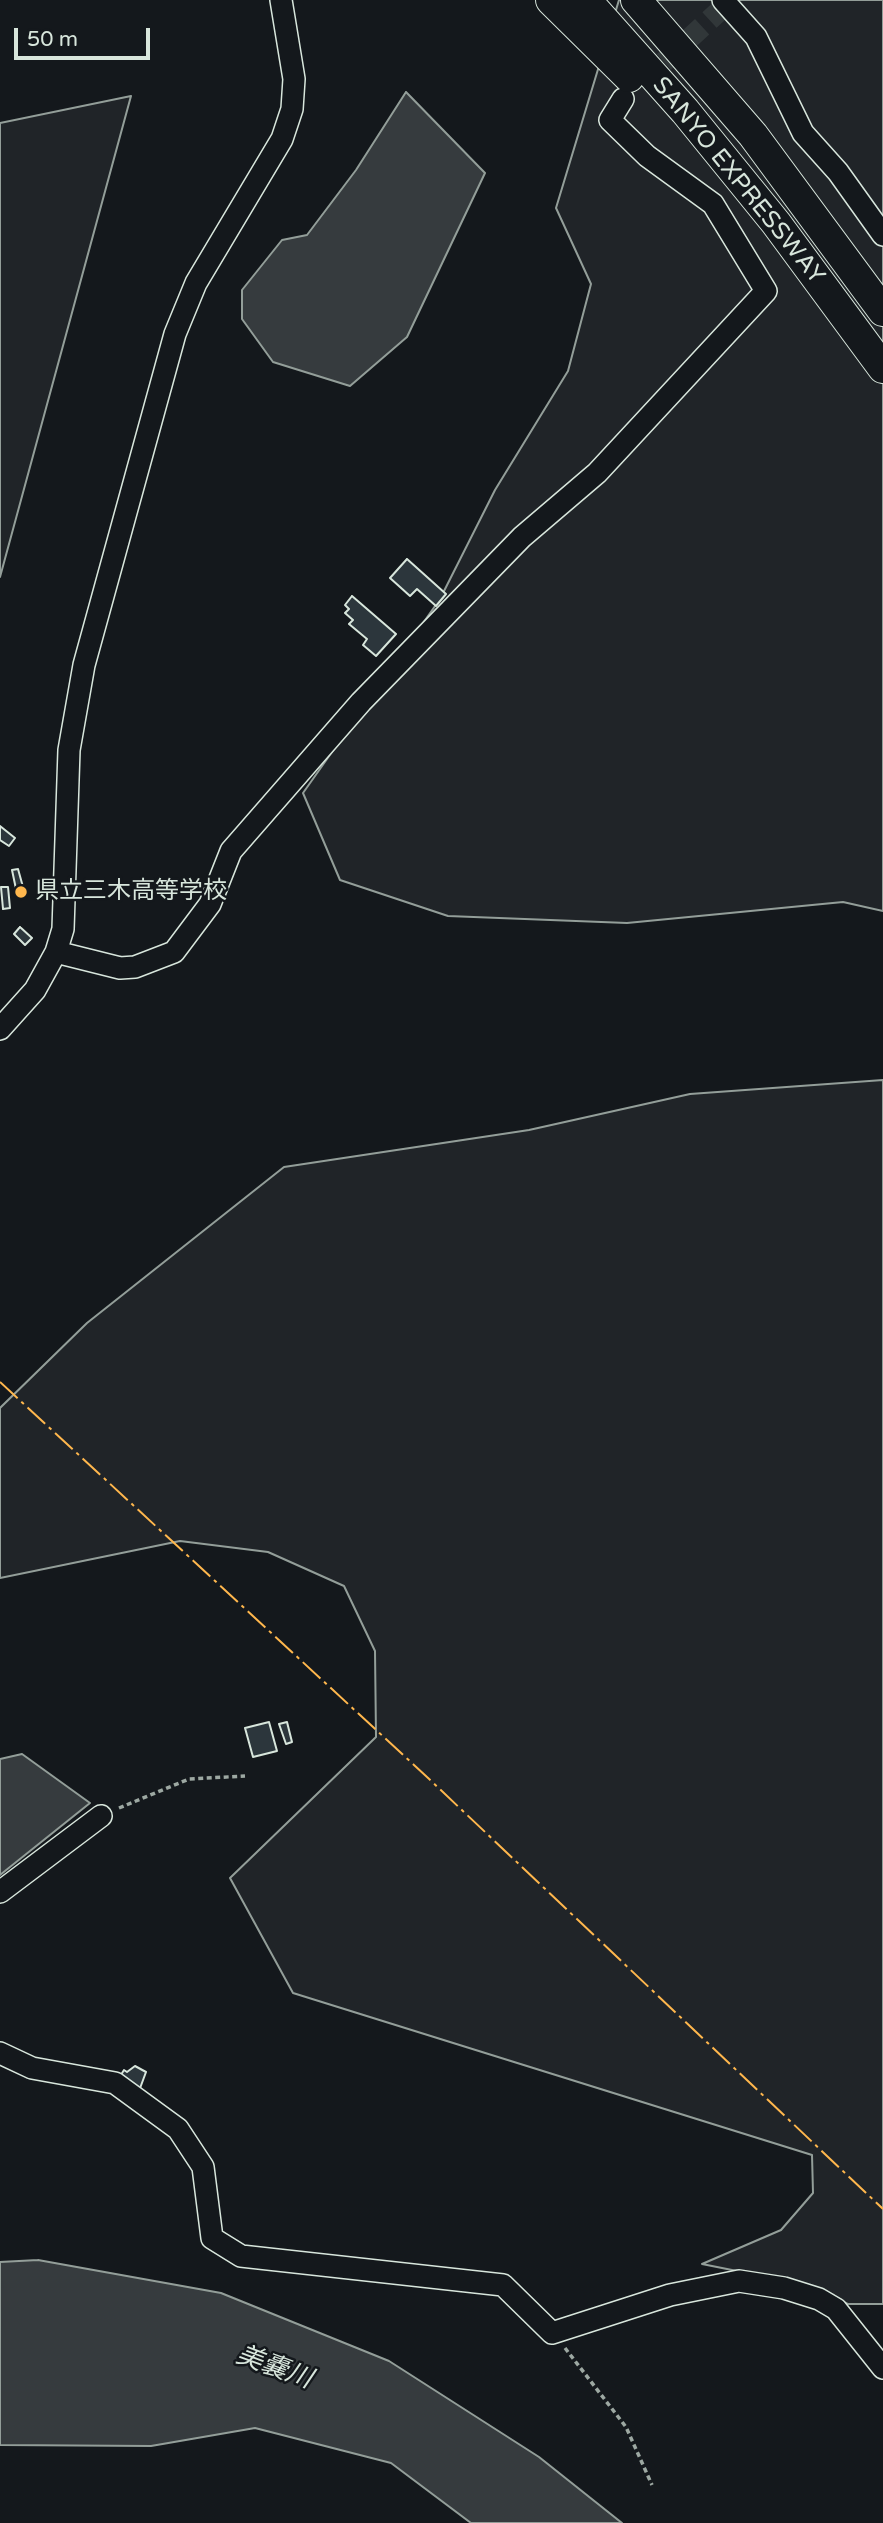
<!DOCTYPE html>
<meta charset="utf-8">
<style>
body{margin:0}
#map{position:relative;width:883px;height:2523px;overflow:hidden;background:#14181c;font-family:"Varela Round",sans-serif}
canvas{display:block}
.scale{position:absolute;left:14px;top:28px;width:136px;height:32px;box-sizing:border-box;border:4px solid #d8e6dc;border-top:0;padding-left:9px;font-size:21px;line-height:24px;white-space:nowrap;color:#d8e6dc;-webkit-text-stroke:5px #14181c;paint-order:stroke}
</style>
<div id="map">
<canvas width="883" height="2523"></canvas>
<div class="scale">50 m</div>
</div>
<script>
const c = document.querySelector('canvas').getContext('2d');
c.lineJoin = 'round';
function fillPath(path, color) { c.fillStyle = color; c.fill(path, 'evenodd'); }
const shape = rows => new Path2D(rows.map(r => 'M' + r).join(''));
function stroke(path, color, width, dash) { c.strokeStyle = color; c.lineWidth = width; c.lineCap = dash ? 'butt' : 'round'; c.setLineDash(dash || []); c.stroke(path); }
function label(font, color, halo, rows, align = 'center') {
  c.font = font + ' "Varela Round","Noto Sans JP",sans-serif'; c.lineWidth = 5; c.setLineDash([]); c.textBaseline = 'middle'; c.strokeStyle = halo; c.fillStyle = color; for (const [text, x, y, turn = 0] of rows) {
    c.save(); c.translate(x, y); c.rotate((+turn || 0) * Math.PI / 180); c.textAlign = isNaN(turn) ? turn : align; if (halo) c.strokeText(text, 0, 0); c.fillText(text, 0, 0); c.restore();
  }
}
const green = shape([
 [619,0,883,0,883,911,843,902,627,923,448,916,340,880,303,793,440,599,495,490,568,371,591,284,556,208,619,0],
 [131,96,0,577,0,123,131,96],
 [883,1080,883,2304,848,2304,797,2283,702,2264,781,2230,813,2193,812,2155,293,1993,230,1878,376,1737,375,1651,344,1586,268,1552,180,1541,0,1578,0,1408,87,1323,284,1167,529,1130,690,1094,883,1080]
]);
fillPath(green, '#202428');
stroke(green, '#939e99', 2);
const water = shape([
 [406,92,485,173,407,337,350,386,273,362,242,319,242,290,282,240,307,235,356,170,406,92],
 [22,1754,90,1803,0,1875,0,1759,22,1754],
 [38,2260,221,2293,389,2361,539,2457,622,2523,471,2523,391,2463,255,2428,151,2446,0,2445,0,2262,38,2260]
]);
fillPath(water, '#363b3e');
stroke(water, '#939e99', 2);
const building = shape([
 [407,559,446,594,436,606,417,589,410,596,390,578,407,559],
 [352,596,396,634,376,656,363,645,367,639,349,624,353,620,345,613,349,609,345,605,352,596],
 [0,826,15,838,9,846,0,840,0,826],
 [18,869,23,887,16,889,12,870,18,869],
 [1,887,8,887,10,908,3,909,1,887],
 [20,927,32,938,25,945,14,934,20,927],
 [269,1722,277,1751,253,1757,245,1728,269,1722],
 [287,1722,292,1742,286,1744,279,1724,287,1722],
 [135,2066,146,2072,139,2091,119,2078,124,2070,127,2072,135,2066]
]);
fillPath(building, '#2c363c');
stroke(building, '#d8e6dc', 2);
stroke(shape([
 [641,83,727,4]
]), '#313739', 21, [21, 10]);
const minor = shape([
 [723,0,756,37,803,133,838,172,883,235],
 [56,952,120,968,135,967,174,952,210,904,231,851,361,702,522,537,597,473,766,291,713,204,647,156,610,120,623,99],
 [0,1029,35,990,56,952,63,929,69,750,84,665,175,334,196,283,282,139,292,109,294,79,281,0],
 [0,1892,101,1816],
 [0,2053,32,2068,115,2083,178,2129,203,2167,212,2238,241,2256,503,2285,552,2333,670,2295,739,2281,784,2288,819,2299,836,2309,883,2368]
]);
const highway = shape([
 [551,0,629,77],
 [586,0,685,111,776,223,883,368],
 [636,0,753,135,883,311]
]);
stroke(minor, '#d8e6dc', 24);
stroke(highway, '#d8e6dc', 32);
stroke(shape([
 [119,1808,189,1779,245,1776],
 [565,2348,626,2427,652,2485]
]), '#9da8a2', 3.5, [5, 3.5]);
stroke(minor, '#14181c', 21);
stroke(highway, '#14181c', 30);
stroke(shape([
 [0,1382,427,1777,883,2209]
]), '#ffb74d', 2, [24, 5, 3.5, 5]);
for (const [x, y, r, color] of [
 [21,892,7,"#ffb74d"]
]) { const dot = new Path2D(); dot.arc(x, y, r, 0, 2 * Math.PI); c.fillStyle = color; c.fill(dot); stroke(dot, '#14181c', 2.5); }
label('24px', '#d8e6dc', '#14181c', [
 ["SANYO EXPRESSWAY",738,181,51]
]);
label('24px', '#d8e6dc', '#14181c', [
 ["県立三木高等学校",35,892]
], 'left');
label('italic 26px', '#d8e6dc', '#14181c', [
 ["美嚢川",274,2368,20]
]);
</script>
